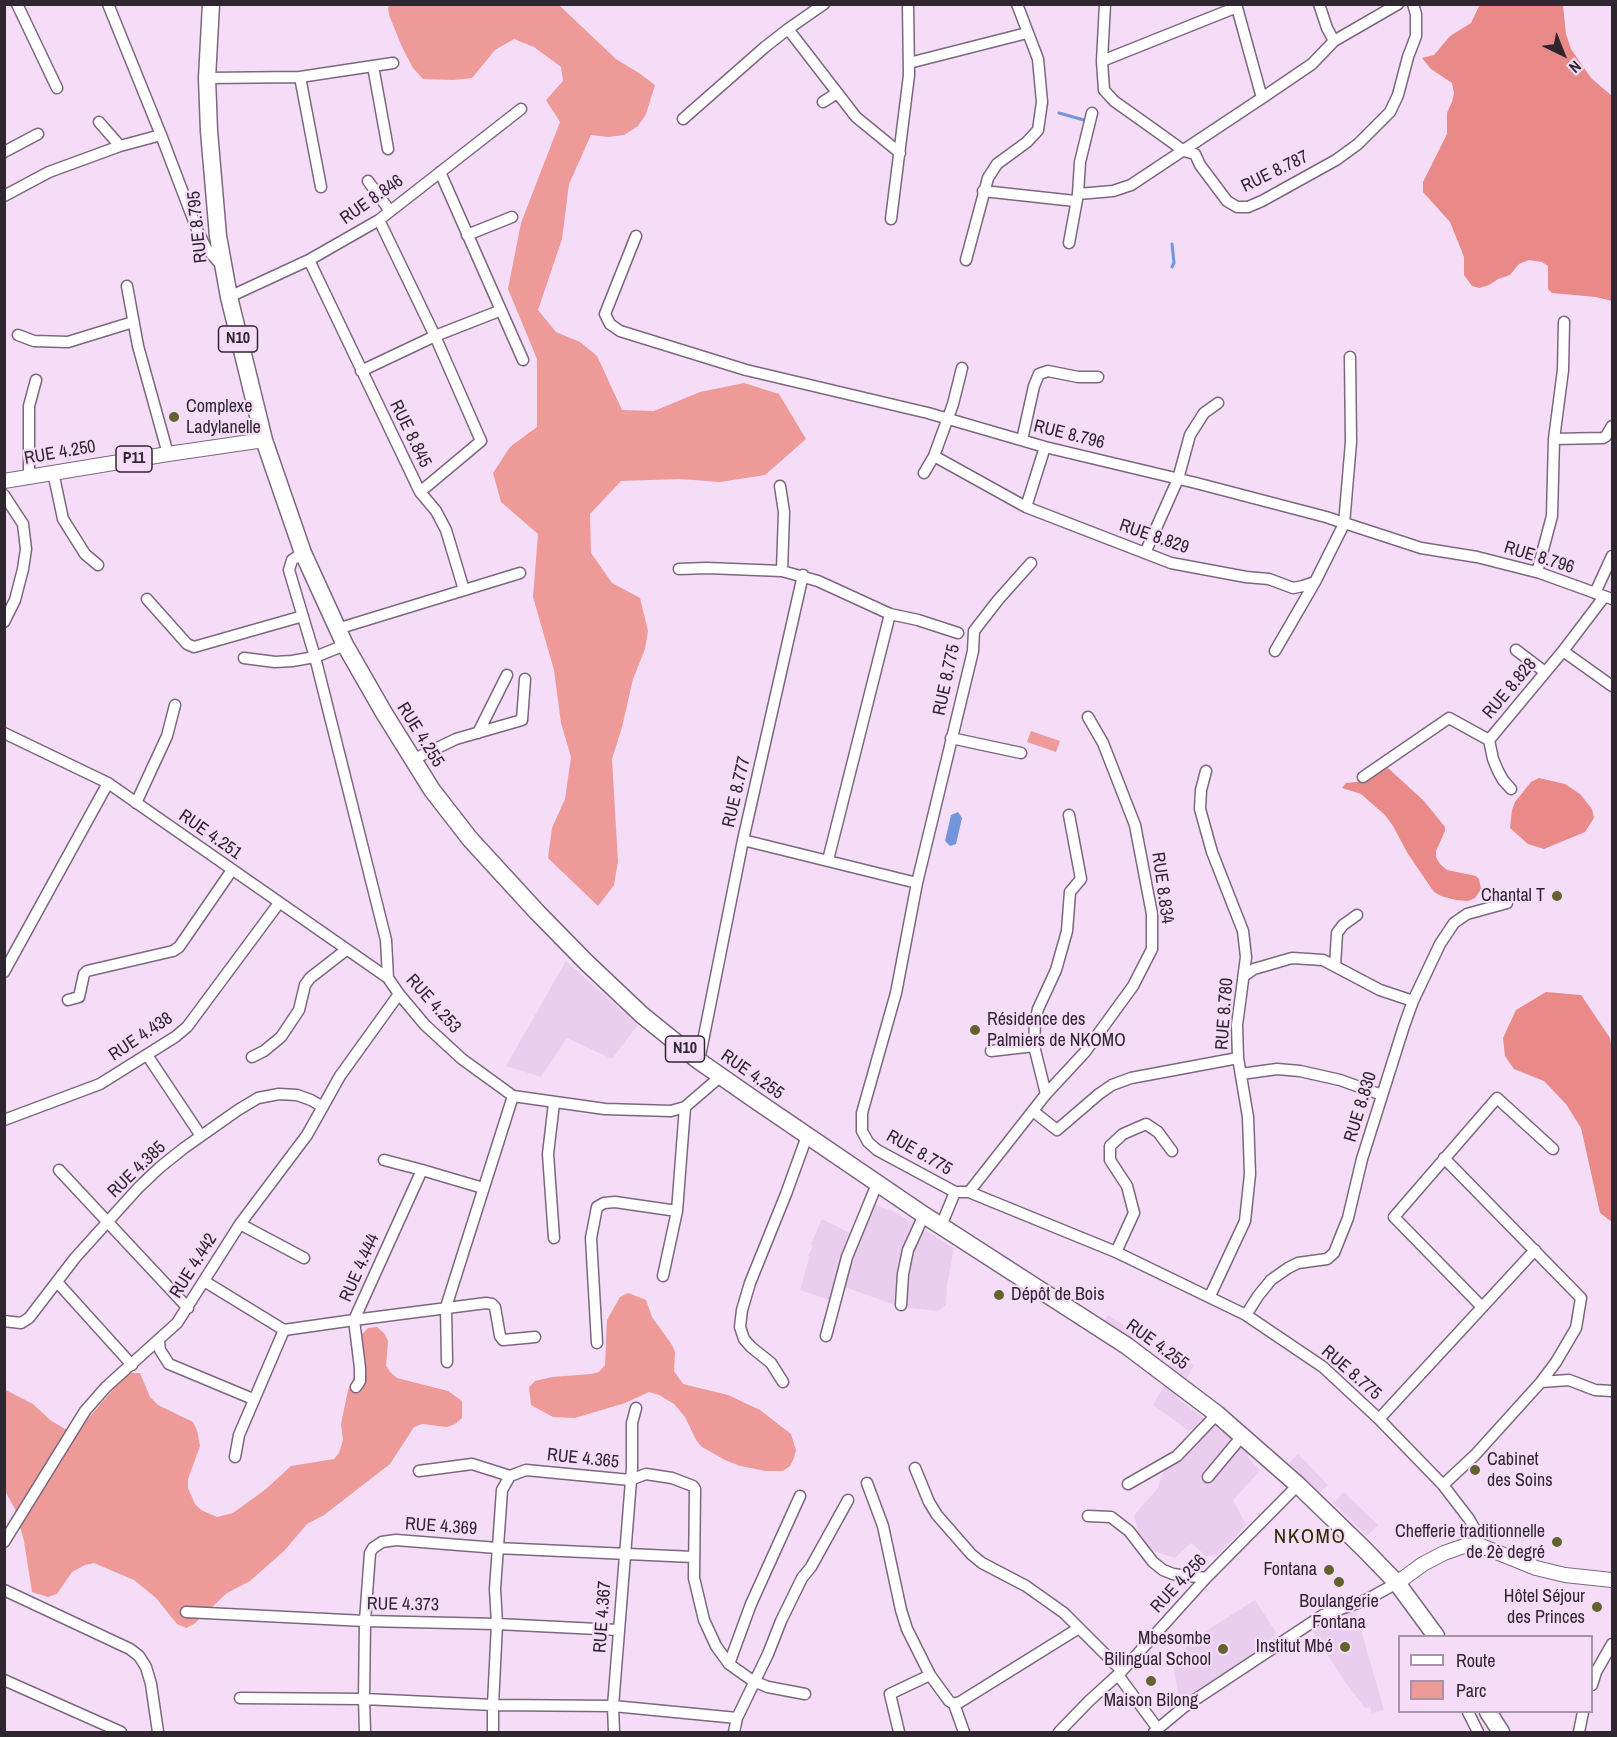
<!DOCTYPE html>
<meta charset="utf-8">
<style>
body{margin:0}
#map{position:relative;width:1617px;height:1737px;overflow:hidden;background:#f5ddf8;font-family:"Archivo Narrow",sans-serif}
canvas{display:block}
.frame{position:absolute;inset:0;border:6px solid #2f2630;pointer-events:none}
.legend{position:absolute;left:1398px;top:1635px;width:195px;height:78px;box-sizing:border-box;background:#f5ddf8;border:2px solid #a694a8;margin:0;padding:8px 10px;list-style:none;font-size:18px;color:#2f2630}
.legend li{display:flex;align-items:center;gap:12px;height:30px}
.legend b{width:30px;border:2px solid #a694a8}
.north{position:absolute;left:1533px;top:24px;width:60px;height:60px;-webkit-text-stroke:4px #f5ddf8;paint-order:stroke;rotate:137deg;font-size:16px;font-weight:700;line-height:24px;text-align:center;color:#2f2630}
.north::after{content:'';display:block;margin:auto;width:21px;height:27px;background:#2f2630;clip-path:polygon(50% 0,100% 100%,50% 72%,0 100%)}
</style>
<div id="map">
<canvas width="1617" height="1737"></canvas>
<div class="frame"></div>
<ul class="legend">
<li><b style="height:8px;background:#fff"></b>Route</li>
<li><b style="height:16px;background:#ee9a98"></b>Parc</li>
</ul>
<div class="north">N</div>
</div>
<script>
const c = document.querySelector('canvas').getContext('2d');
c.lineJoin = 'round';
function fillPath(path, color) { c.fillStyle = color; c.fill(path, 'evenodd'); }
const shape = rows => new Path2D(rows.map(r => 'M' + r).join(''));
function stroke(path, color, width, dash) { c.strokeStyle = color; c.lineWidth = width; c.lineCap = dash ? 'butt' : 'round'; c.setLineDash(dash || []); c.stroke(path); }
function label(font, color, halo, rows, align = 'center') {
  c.font = font + ' "Archivo Narrow",sans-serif'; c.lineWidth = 4.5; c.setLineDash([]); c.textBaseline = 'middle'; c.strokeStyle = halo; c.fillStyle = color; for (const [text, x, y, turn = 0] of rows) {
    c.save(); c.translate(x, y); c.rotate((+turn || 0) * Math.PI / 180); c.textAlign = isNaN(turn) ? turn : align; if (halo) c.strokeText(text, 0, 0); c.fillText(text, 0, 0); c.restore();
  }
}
fillPath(shape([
 [566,961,638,1025,612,1059,567,1038,541,1077,506,1066],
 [866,1201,893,1211,954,1248,947,1286,946,1305,938,1311,900,1307,845,1287,835,1302,800,1290,809,1258,808,1256,813,1246,811,1244,822,1219,854,1235,854,1224],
 [1108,1315,1136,1333,1130,1340,1103,1322],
 [1174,1357,1194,1365,1177,1398,1250,1453,1248,1457,1260,1471,1233,1500,1246,1525,1218,1555,1206,1556,1191,1543,1175,1558,1152,1551,1140,1540,1134,1515,1158,1488,1164,1469,1196,1431,1193,1429,1189,1431,1153,1405,1164,1386,1159,1381],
 [1298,1454,1328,1485,1319,1493,1289,1463],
 [1344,1492,1378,1525,1367,1536,1333,1503],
 [1255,1600,1277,1634,1257,1653,1180,1705,1173,1665,1188,1645,1198,1636],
 [1355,1609,1384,1710,1372,1713,1370,1707,1365,1708,1345,1682,1310,1627,1324,1619]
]), '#ebceef');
fillPath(shape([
 [388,5,559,5,616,59,639,73,655,85,646,114,638,126,624,135,608,137,591,135,569,184,562,239,538,310,556,332,580,342,597,356,622,410,654,411,700,392,744,383,779,394,806,439,765,475,720,482,680,479,621,481,590,514,591,553,612,583,640,598,648,631,645,649,633,679,622,727,612,759,618,862,614,885,598,906,548,858,552,828,565,799,571,757,561,723,554,670,533,597,538,534,501,502,493,473,510,447,537,427,537,359,508,289,521,223,560,122,546,100,563,81,561,67,534,47,514,39,495,50,472,78,453,80,423,79,413,68,402,47,389,15],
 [1031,731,1060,741,1056,752,1027,742],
 [628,1293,646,1300,652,1317,672,1345,675,1352,674,1371,683,1384,728,1395,760,1410,791,1434,796,1450,794,1458,790,1466,783,1471,766,1471,740,1466,725,1460,702,1447,696,1440,685,1417,674,1404,659,1395,649,1392,625,1403,575,1418,553,1417,531,1405,529,1387,535,1381,552,1377,591,1374,599,1372,605,1365,607,1320,620,1297],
 [377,1327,384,1333,388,1341,386,1366,391,1373,397,1378,448,1391,462,1401,462,1418,455,1424,447,1427,422,1424,414,1427,390,1464,324,1515,307,1524,284,1551,250,1581,227,1593,194,1624,186,1628,177,1624,156,1598,134,1580,94,1563,85,1565,72,1572,57,1594,48,1597,32,1592,24,1541,15,1509,5,1491,4,1389,33,1404,50,1420,65,1429,79,1429,118,1384,131,1373,140,1373,150,1397,158,1405,193,1422,197,1430,200,1446,188,1479,188,1488,195,1504,201,1510,217,1517,233,1513,266,1489,291,1466,334,1459,339,1453,343,1440,341,1424,348,1390,362,1360,361,1335,368,1328]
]), '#ee9a98');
fillPath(shape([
 [1480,4,1563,5,1566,34,1571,49,1591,78,1612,96,1612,301,1596,297,1552,293,1548,289,1548,266,1542,262,1529,260,1519,264,1510,275,1498,279,1489,285,1479,288,1472,286,1464,275,1464,257,1450,222,1423,192,1423,182,1447,134,1447,113,1452,102,1454,93,1452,83,1431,69,1422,58,1434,55,1450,36,1471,23],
 [1388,768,1424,801,1445,827,1445,831,1436,851,1436,857,1440,864,1447,870,1476,876,1479,879,1481,889,1475,898,1468,901,1456,900,1441,896,1434,892,1408,854,1393,826,1385,815,1361,794,1342,788,1346,783,1357,782,1374,772],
 [1539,778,1565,784,1580,794,1592,809,1594,818,1585,832,1544,849,1528,844,1510,828,1512,810,1515,802,1531,782],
 [1546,992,1581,995,1610,1038,1612,1051,1612,1222,1600,1213,1581,1128,1566,1104,1544,1081,1514,1069,1505,1056,1503,1038,1516,1010]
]), '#e98a89');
fillPath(shape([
 [958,812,962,818,956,844,950,846,945,841,951,815]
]), '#7295de');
stroke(shape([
 [1059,113,1084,120],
 [1172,267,1174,263,1172,244]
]), '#7295de', 3);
const minor = shape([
 [17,4,57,88],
 [108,4,161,135,198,232,206,248,222,266],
 [1105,4,1102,61,1104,90,1114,101,1159,133,1184,151,1195,154,1200,165,1227,201,1237,207,1248,207,1262,201,1336,160,1358,144,1390,112,1398,95,1408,57,1416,36,1416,14,1413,4],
 [788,29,856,117,900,153],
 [1334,41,1398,4],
 [1102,61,1237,7],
 [909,63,1027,33],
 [373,66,393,63],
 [300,77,321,187],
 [207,78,300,77,373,66,388,149],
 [1262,98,1312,64,1334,41,1327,28,1319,4],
 [823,102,837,93],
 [683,119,765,47,788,29,824,4],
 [99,122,120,146],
 [4,152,38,134],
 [440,172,523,360],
 [368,181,390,211],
 [983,191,1075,201],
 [1078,194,1113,191,1131,185,1262,98,1236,4],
 [4,196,49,172,120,146,161,135],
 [891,219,909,75,908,4],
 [467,235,512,217],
 [636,236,605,314,610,324,620,331,746,370,928,413,1045,447,1196,483,1326,517,1421,548,1477,557,1540,573,1612,599],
 [1069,243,1078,194,1080,162,1092,113],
 [309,260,420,492,481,441,435,336,379,220],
 [966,260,988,178,997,164,1027,142,1038,130,1042,102,1038,59,1017,4],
 [127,286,138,346,168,454],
 [229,297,309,260,379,220,521,109],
 [18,335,34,341,68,342,133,322],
 [361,371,435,336,499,311],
 [1554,439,1603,438,1606,436,1612,426],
 [1022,440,1034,386,1039,374,1048,371,1078,377,1098,377],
 [934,456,1026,507,1171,563,1246,577,1269,579,1293,588,1303,586,1315,582,1344,524,1351,442,1350,357],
 [53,472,63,519,85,554,98,565],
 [924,473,934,456,953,404,962,368],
 [29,477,29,406,36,380],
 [780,486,784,512,782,571,818,581,890,614,918,620,958,633],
 [420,492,436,511,446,530,464,590],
 [4,495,23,524,26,549,23,569,15,600,4,622],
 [1026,507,1045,447],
 [303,553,292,560,289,570,315,657,386,940,388,978,399,994,425,1025,462,1059,513,1096,605,1109,671,1111,685,1107,721,1076],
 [1145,553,1178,479,1190,435,1204,413,1218,403],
 [1031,563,998,600,974,631,973,651,917,883,896,993,862,1113,862,1131,868,1142,877,1150,955,1192,969,1192,1116,1252,1246,1315,1323,1367,1379,1419,1443,1485,1469,1519,1477,1533,1479,1545],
 [679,569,707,568,782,571],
 [1537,572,1552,516,1554,439,1563,370,1564,322],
 [803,575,743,840,917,883],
 [1595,593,1612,556],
 [147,599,187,644,194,647,303,616],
 [337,629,520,573],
 [1516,650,1545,672],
 [1275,651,1315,582],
 [1563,651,1612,686],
 [244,658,275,662,292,661,315,657,345,645],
 [4,733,108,783,388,978],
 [478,733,507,675],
 [951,738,1021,753],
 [1489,740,1493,759,1498,771,1503,780,1511,789],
 [412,760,456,739,522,720,525,679],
 [1206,771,1201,790,1200,809,1212,852,1243,931,1246,957,1237,1025,1238,1058,1248,1117,1250,1174,1245,1221,1210,1296],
 [1363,777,1449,718,1489,740,1563,651,1604,597],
 [136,803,167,736,175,705],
 [828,860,890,614],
 [1335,966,1337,933,1343,925,1357,915],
 [4,972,108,783],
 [1244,976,1254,969,1292,958,1323,960,1380,990,1413,1001],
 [68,1000,79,997,84,974,87,971,173,951,179,947,232,870],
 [991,1051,1034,1046],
 [147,1055,201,1136],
 [252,1057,264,1051,281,1037,299,1010,305,985,310,978,346,950],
 [699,1061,743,840],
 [1241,1074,1277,1069,1300,1071,1340,1080,1382,1095],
 [1046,1094,1034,1046,1035,1022,1038,1009,1056,970,1067,931,1070,892,1081,879,1069,815],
 [554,1103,548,1154,554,1238],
 [1033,1111,1057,1130,1099,1094,1112,1085,1131,1078,1238,1058],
 [4,1120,100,1084,175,1037,187,1027,279,903],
 [384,1160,422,1170],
 [59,1170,188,1308],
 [969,1192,1046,1094,1085,1052,1133,986,1152,949,1152,914,1135,825,1103,743,1088,717],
 [240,1224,304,1258],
 [941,1226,955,1192],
 [1116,1252,1134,1213,1127,1186,1110,1160,1110,1146,1123,1134,1146,1124,1158,1132,1172,1151],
 [663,1276,677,1211],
 [204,1281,284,1330,354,1320,422,1170,483,1188],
 [57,1282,132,1365],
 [901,1305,903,1274,908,1250,924,1215],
 [1482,1307,1394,1217,1497,1098,1553,1149],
 [1246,1315,1258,1296,1271,1280,1288,1268,1298,1263,1327,1259,1334,1253,1348,1218,1362,1159,1404,1026,1413,1001,1440,944,1454,923,1467,914,1507,903],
 [4,1321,21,1323,29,1318,75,1258,139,1187,159,1168,184,1148,238,1110,258,1098,279,1094,297,1095,311,1100,323,1107],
 [826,1336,847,1257,877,1184],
 [159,1342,160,1350,169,1364,253,1399],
 [597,1343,591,1238,597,1207,604,1203,615,1202,677,1211,685,1107],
 [447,1362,446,1307,513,1096],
 [783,1382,771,1363,751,1347,744,1339,740,1327,742,1310,750,1283,786,1194,807,1136],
 [1541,1382,1569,1380,1595,1390,1612,1391],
 [356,1387,360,1381,360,1368,354,1320,486,1303,492,1304,495,1307,500,1336,503,1340,535,1337],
 [636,1408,632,1423,632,1468,613,1706,737,1718],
 [1379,1419,1535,1250],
 [235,1457,239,1435,284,1330],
 [915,1468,929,1502,937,1515,971,1554,982,1563,1026,1586,1064,1613,1122,1671],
 [419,1471,472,1464,510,1476],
 [1208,1477,1243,1435],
 [867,1483,883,1526,901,1610,907,1629,930,1675,949,1701,954,1704,964,1732],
 [1128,1484,1177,1456,1217,1414],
 [1443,1485,1475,1455,1541,1382,1556,1362,1576,1328,1581,1298,1444,1158],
 [1088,1516,1111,1517,1129,1531,1153,1562,1163,1570,1173,1574,1206,1578],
 [4,1542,85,1411,106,1387,177,1323,240,1224,307,1135,340,1076,399,994],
 [4,1590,130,1649,139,1656,146,1667,151,1684,158,1732],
 [186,1612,365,1621,497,1624,618,1630],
 [729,1664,751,1604,800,1496],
 [1118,1675,1158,1729],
 [4,1680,121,1732],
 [1592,1685,1596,1672,1612,1644],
 [240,1698,364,1699,493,1705,613,1706,614,1732],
 [954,1704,960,1702,1079,1628],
 [1468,1712,1478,1732],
 [365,1732,364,1699,365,1621,370,1553,373,1548,382,1542,396,1540,497,1548,693,1557],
 [493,1732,493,1705,497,1624,495,1589,502,1490,510,1476,526,1470,630,1480,646,1474,672,1478,693,1486,695,1489,694,1578,704,1620,716,1646,729,1664,753,1681,768,1687,805,1694],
 [734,1732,737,1718,768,1654,781,1621,802,1578,811,1567,848,1500],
 [899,1732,890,1694,930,1675],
 [1059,1732,1089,1701,1122,1671,1206,1578,1298,1485],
 [1154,1732,1184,1707,1323,1615,1366,1600,1397,1583],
 [1579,1732,1583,1712]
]);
const major = shape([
 [4,481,168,454,264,440],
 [1397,1583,1423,1564,1444,1553,1464,1546,1479,1545,1536,1568,1565,1575,1612,1580]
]);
const highway = shape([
 [211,4,207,78,209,131,218,236,229,297,264,440,303,553,345,645,384,713,432,790,470,839,537,912,586,962,642,1015,699,1061,755,1100,924,1215,1127,1346,1217,1414,1298,1485,1364,1549,1397,1583,1436,1636],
 [1488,1712,1501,1732]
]);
stroke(minor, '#7c677f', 13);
stroke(major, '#7c677f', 16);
stroke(highway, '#7c677f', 19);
stroke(minor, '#fff', 10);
stroke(major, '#fff', 14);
stroke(highway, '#fff', 16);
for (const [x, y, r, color] of [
 [174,417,6,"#636330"],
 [1557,896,6,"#636330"],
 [975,1030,6,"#636330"],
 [999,1295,6,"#636330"],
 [1475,1470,6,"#636330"],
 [1557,1542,6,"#636330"],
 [1329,1570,6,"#636330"],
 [1339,1582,6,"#636330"],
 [1597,1607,6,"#636330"],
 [1345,1647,6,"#636330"],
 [1223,1649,6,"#636330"],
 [1151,1681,6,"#636330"]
]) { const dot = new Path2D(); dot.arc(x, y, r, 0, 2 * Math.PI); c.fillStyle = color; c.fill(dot); stroke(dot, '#f5ddf8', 2); }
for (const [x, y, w] of [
 [238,339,39],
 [134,459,36],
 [685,1049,39]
]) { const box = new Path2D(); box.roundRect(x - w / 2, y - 13, w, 26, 4.5); c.fillStyle = '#f5ddf8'; c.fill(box); stroke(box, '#2f2630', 1.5); }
label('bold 16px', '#2f2630', null, [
 ["N10",238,339],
 ["P11",134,459],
 ["N10",685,1049]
]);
label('18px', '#2f2630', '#f5ddf8', [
 ["RUE 8.787",1275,172,-26],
 ["RUE 8.846",372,200,-35],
 ["RUE 8.795",198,227,-96],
 ["RUE 8.845",410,434,64],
 ["RUE 8.796",1069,435,14],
 ["RUE 4.250",60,453,-10],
 ["RUE 8.829",1154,537,19],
 ["RUE 8.796",1539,558,17],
 ["RUE 8.775",947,680,-78],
 ["RUE 8.828",1510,689,-50],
 ["RUE 4.255",420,735,58],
 ["RUE 8.777",737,792,-77],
 ["RUE 4.251",210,835,35],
 ["RUE 8.834",1162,888,82],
 ["RUE 4.253",433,1004,48],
 ["RUE 8.780",1225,1014,-86],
 ["RUE 4.438",141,1037,-34],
 ["RUE 4.255",752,1075,35],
 ["RUE 8.830",1361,1107,-73],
 ["RUE 8.775",919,1153,30],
 ["RUE 4.385",137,1170,-44],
 ["RUE 4.442",194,1266,-58],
 ["RUE 4.444",360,1268,-66],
 ["RUE 4.255",1157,1345,36],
 ["RUE 8.775",1351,1373,41],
 ["RUE 4.365",583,1459,6],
 ["RUE 4.369",441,1527,4],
 ["RUE 4.256",1179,1584,-47],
 ["RUE 4.373",403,1605,1],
 ["RUE 4.367",603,1617,-86]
]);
label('18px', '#2f2630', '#f5ddf8', [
 ["Complexe",186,407,"left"],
 ["Ladylanelle",186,428,"left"],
 ["Chantal T",1545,896],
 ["Résidence des",987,1020,"left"],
 ["Palmiers de NKOMO",987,1041,"left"],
 ["Dépôt de Bois",1011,1295,"left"],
 ["Cabinet",1487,1460,"left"],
 ["des Soins",1487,1481,"left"],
 ["Chefferie traditionnelle",1545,1532],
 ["de 2è degré",1545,1553],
 ["Fontana",1317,1570],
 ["Hôtel Séjour",1585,1597],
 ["des Princes",1585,1618],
 ["Boulangerie",1339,1602,"center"],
 ["Fontana",1339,1623,"center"],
 ["Mbesombe",1211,1639],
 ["Bilingual School",1211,1660],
 ["Institut Mbé",1333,1647],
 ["Maison Bilong",1151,1701,"center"]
], 'right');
c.letterSpacing = '1.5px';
label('21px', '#2c2b01', '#f5ddf8', [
 ["NKOMO",1310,1537]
]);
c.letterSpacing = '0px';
</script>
